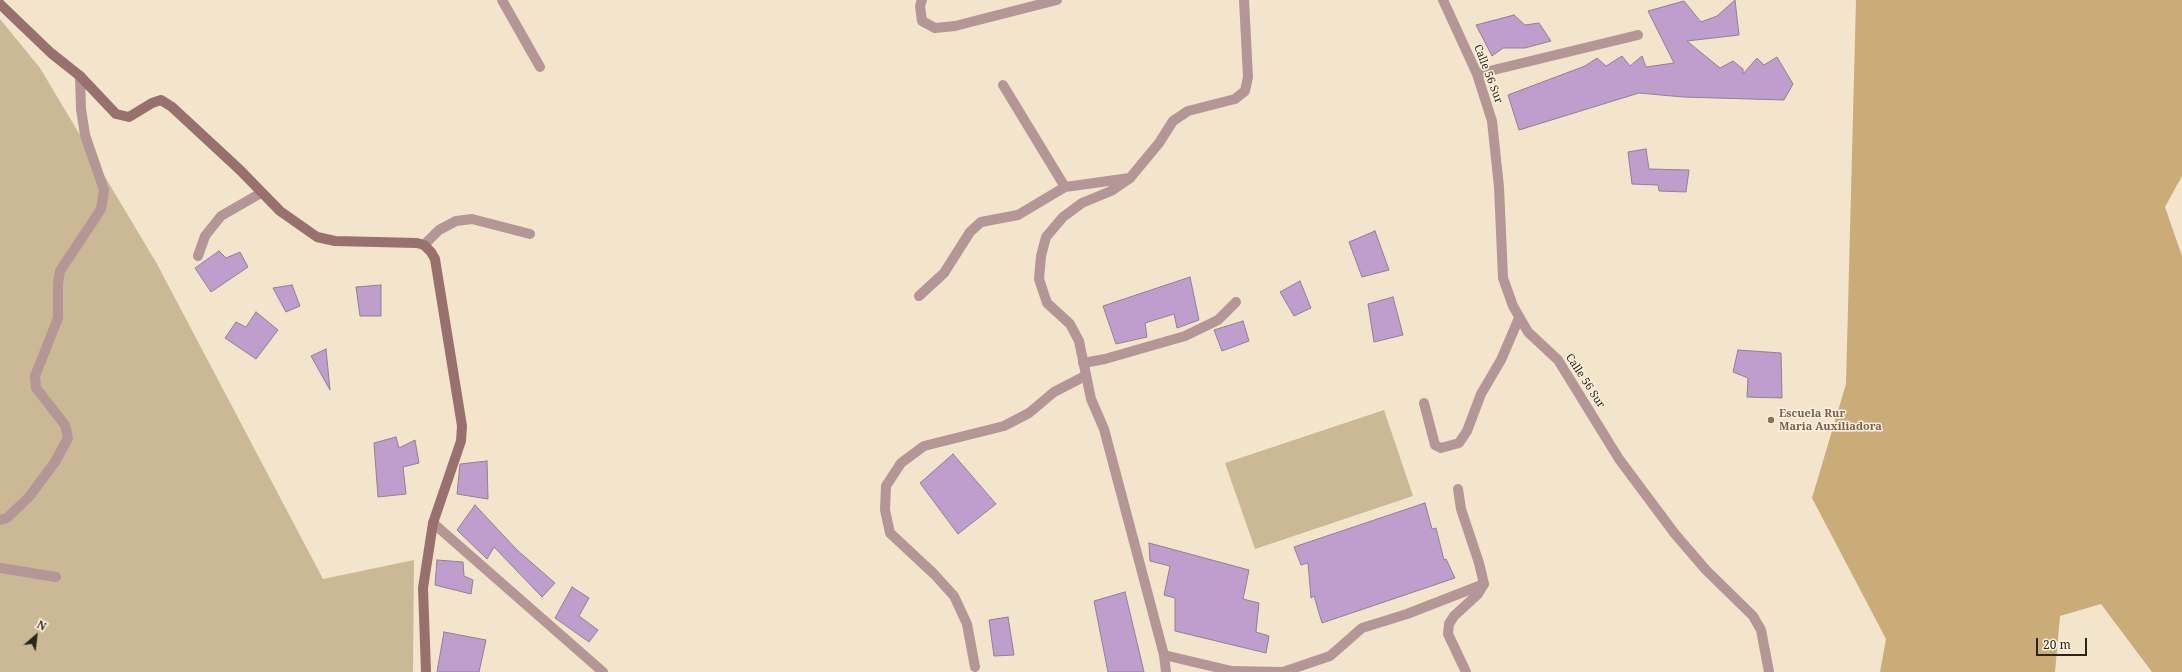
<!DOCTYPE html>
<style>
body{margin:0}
#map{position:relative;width:2182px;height:672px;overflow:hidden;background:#f3e5cb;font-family:"Noto Serif",serif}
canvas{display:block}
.north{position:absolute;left:16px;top:616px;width:40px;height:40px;-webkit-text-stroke:3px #fef2de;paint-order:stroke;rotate:28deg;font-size:11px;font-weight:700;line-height:16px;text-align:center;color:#2a251b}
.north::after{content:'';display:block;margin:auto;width:14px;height:18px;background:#2a251b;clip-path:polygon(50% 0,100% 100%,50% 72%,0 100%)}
.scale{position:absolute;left:2036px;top:638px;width:51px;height:18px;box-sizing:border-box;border:2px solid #2a251b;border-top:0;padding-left:5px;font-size:12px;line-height:14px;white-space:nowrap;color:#2a251b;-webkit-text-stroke:3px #fef2de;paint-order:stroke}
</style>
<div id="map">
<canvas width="2182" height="672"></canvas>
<div class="north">N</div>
<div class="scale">20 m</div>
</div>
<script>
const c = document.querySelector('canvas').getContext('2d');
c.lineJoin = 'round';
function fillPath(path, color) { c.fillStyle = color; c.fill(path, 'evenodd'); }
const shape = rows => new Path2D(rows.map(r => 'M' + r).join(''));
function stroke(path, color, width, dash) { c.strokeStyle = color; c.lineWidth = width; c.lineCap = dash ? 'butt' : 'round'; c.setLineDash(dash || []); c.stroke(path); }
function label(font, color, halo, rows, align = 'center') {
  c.font = font + ' "Noto Serif",serif'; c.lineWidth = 3; c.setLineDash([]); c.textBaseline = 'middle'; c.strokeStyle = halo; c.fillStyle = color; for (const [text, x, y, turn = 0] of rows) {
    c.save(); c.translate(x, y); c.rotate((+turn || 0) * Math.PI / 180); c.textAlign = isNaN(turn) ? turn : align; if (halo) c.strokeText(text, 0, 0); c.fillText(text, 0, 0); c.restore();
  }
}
fillPath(shape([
 [0,19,40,68,157,264,323,579,414,560,413,672,0,672],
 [1384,410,1413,496,1255,549,1225,463]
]), '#cbb894');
fillPath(shape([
 [1856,0,2182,0,2182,176,2165,207,2182,256,2182,672,2152,672,2101,604,2060,616,2055,672,1880,672,1886,639,1812,498,1846,384]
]), '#c9ac78');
const building = shape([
 [1735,0,1739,35,1687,41,1720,68,1733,61,1743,69,1743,74,1757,58,1764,65,1777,57,1793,84,1784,100,1683,97,1639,93,1519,130,1508,95,1585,66,1597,58,1606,66,1622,56,1630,66,1642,56,1646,67,1674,63,1648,11,1684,1,1701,22,1717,16,1735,0],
 [1514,15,1525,25,1539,23,1551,41,1525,48,1503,48,1492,56,1476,25,1514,15],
 [1646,149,1649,169,1689,170,1686,192,1659,191,1658,185,1632,184,1628,152,1646,149],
 [1375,231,1389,270,1362,277,1349,242,1375,231],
 [219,251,226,258,240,252,248,267,211,292,195,268,219,251],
 [1190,277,1199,320,1177,328,1174,314,1145,323,1147,337,1116,344,1103,306,1190,277],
 [1300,281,1311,308,1294,316,1280,292,1300,281],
 [292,285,300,306,286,312,273,288,292,285],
 [381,285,381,316,360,316,356,287,381,285],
 [1393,297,1403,335,1374,342,1368,304,1393,297],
 [256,312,278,330,256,359,225,338,236,322,246,327,256,312],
 [1243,321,1249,341,1222,351,1214,330,1243,321],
 [326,349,330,390,311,356,326,349],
 [1738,350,1781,353,1782,398,1747,397,1748,378,1733,372,1738,350],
 [396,437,399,448,415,440,419,463,403,467,406,494,378,497,374,443,396,437],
 [953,454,996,504,958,534,920,483,953,454],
 [487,461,488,499,457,494,460,464,487,461],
 [1425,503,1432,529,1436,528,1444,560,1446,559,1455,578,1322,623,1314,596,1311,598,1308,563,1301,565,1294,547,1425,503],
 [475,505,517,550,555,583,542,597,494,547,487,559,457,530,475,505],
 [1149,543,1249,570,1243,599,1259,603,1256,632,1269,636,1266,653,1175,631,1175,598,1164,595,1170,566,1150,561,1149,543],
 [437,560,463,562,464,576,473,580,471,594,435,585,437,560],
 [572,587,589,598,579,616,598,630,589,642,555,618,572,587],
 [1125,592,1144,672,1108,672,1094,601,1125,592],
 [1008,617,1014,655,994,656,989,620,1008,617],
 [444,632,486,640,479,672,437,672,444,632]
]);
fillPath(building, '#bf9dcc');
stroke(building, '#8f8096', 1);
stroke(shape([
 [922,0,920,6,922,21,935,28,955,26,1057,0],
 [1003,85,1065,187],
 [198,256,205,236,221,216,261,193],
 [919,296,944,273,970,232,981,222,1018,215,1065,187,1130,178],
 [1424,403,1435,445,1441,448,1459,443,1467,431,1481,394,1501,360,1519,318],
 [0,520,7,518,29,497,55,462,68,438,65,425,36,388,35,376,58,318,58,283,60,271,101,209,104,190,85,135,81,109,80,76],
 [0,568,56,577],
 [1164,655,1232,671,1283,672,1330,656,1362,628,1407,614,1484,584],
 [975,667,967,624,954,596,934,574,890,533,885,510,886,486,901,463,924,446,1004,426,1029,413,1054,392,1085,376]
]), '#b39695', 10);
stroke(shape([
 [502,0,540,67],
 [1443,0,1477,74,1492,121,1499,187,1503,278,1513,306,1528,332,1558,360,1619,459,1675,534,1706,570,1753,616,1761,630,1769,672],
 [1477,74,1638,35],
 [424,245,439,230,456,221,472,219,530,234],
 [1083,363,1105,359,1185,336,1218,320,1236,302],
 [1458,489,1461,509,1479,563,1484,584,1478,594,1454,616,1449,624,1448,634,1466,672],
 [433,523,603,672],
 [1166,672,1164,655,1104,429,1091,399,1079,341,1070,324,1047,303,1039,279,1041,256,1046,237,1063,217,1082,203,1111,191,1130,178,1159,143,1173,121,1188,111,1235,99,1245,91,1248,77,1244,0]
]), '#b39695', 10);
stroke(shape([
 [0,4,51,53,80,76,116,114,129,117,152,103,161,100,172,107,240,170,280,211,317,237,335,241,417,243,424,245,431,252,435,259,462,426,461,441,433,523,423,588,426,672]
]), '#98706e', 10);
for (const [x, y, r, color] of [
 [1771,420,4,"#8d6e63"]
]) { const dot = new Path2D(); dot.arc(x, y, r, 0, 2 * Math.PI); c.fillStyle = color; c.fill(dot); stroke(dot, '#fef2de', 1.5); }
label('11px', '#2a251b', '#fef2de', [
 ["Calle 56 Sur",1488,74,69],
 ["Calle 56 Sur",1585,381,57]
]);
label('bold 11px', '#785e54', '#fef2de', [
 ["Escuela Rur",1779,414],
 ["Maria Auxiliadora",1779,427]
], 'left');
</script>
